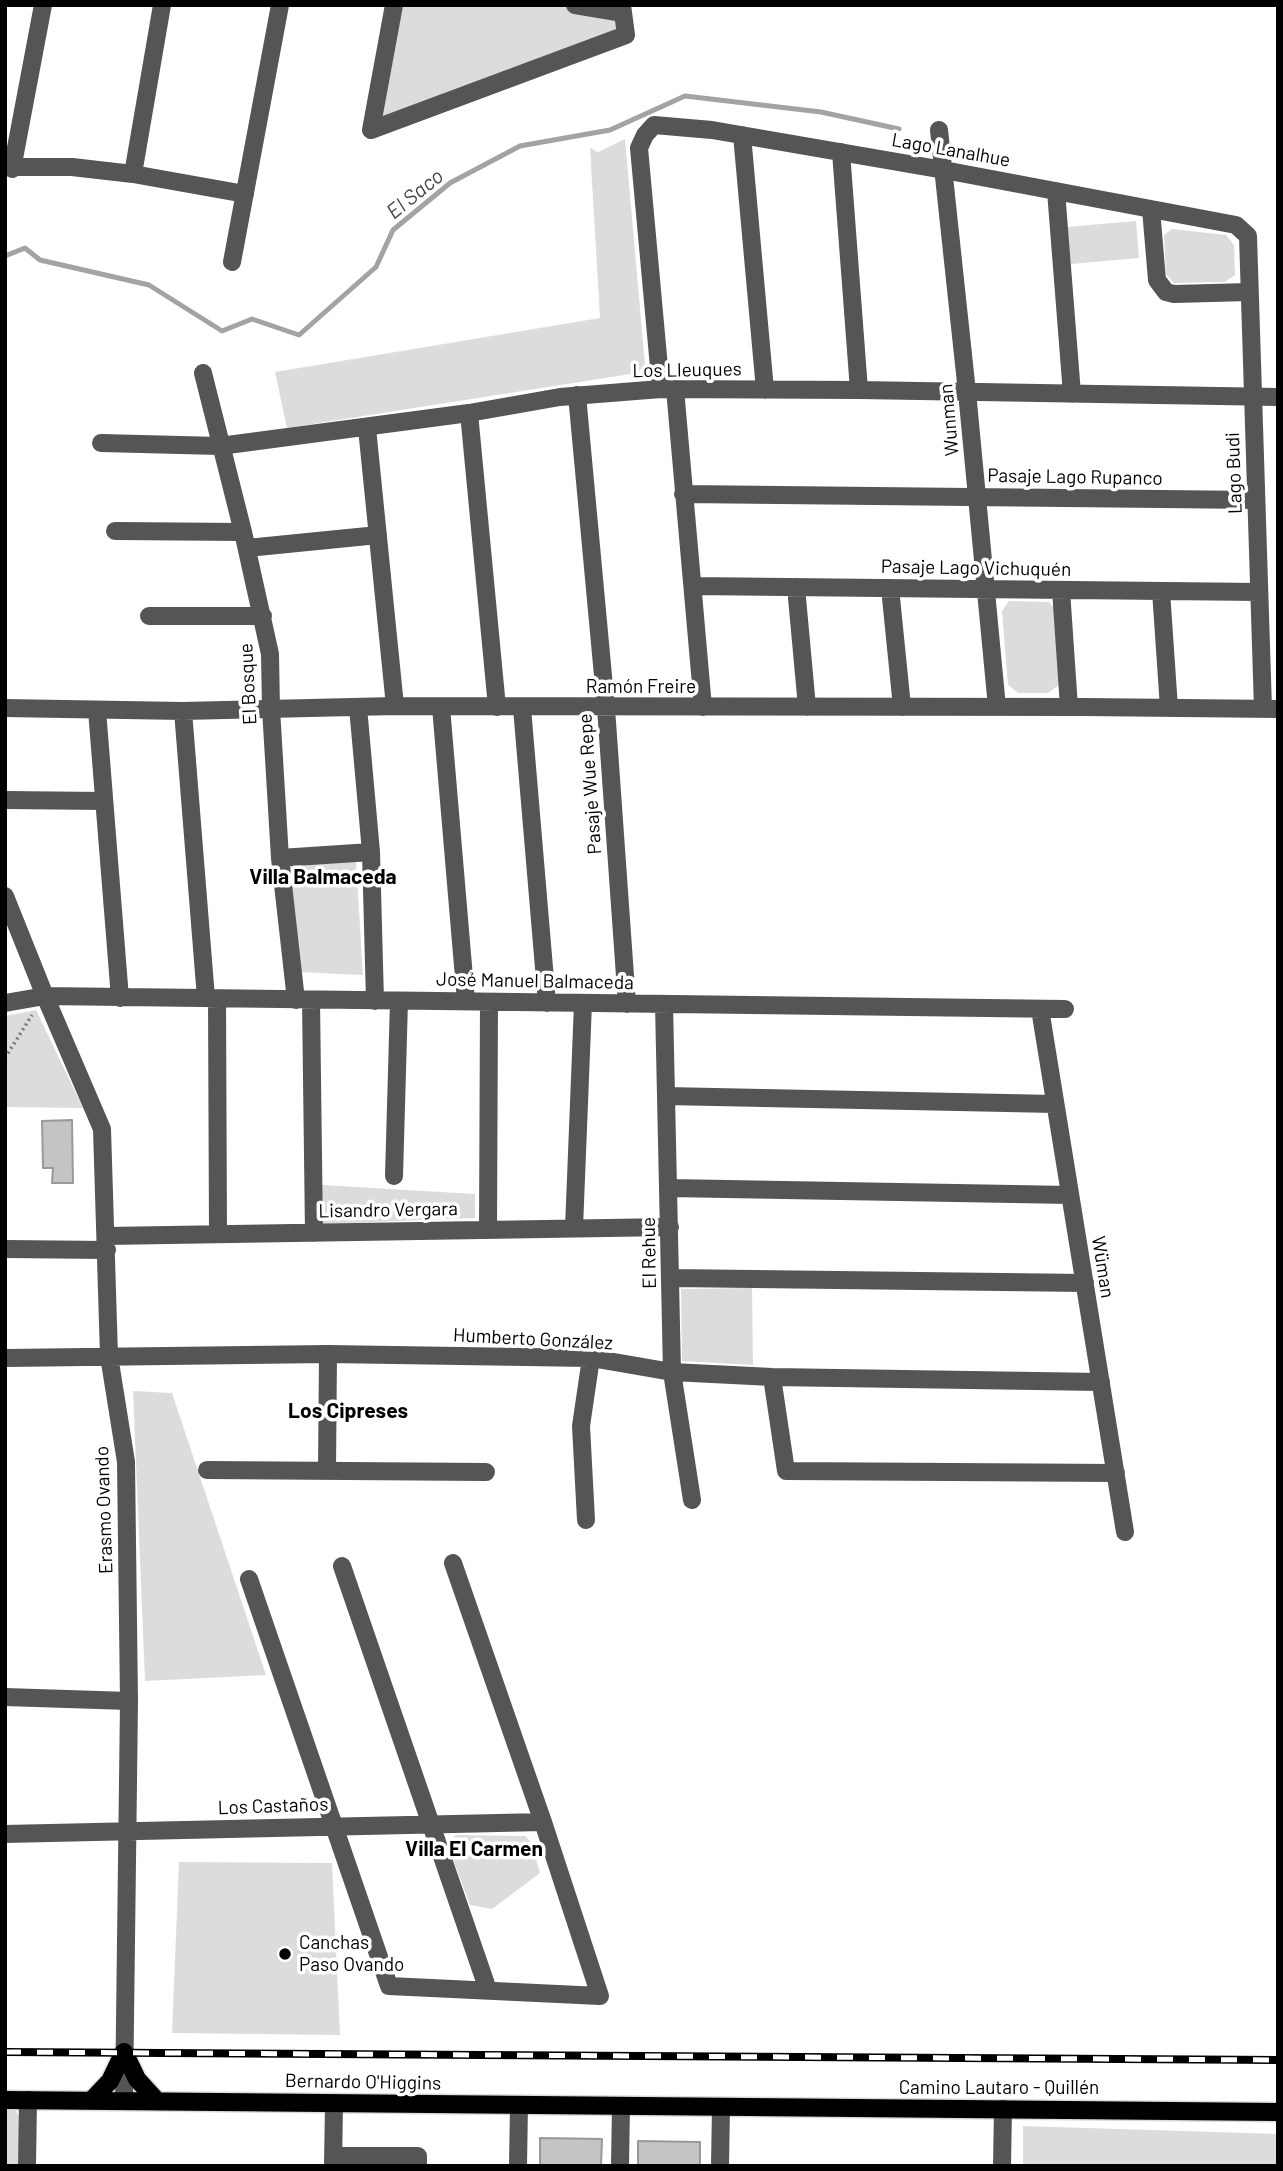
<!DOCTYPE html>
<meta charset="utf-8">
<style>
body{margin:0}
#map{position:relative;width:1283px;height:2171px;overflow:hidden;background:#fff;font-family:Barlow,sans-serif}
canvas{display:block}
.frame{position:absolute;inset:0;border:7px solid #000;pointer-events:none}
</style>
<div id="map">
<canvas width="1283" height="2171"></canvas>
<div class="frame"></div>
</div>
<script>
const c = document.querySelector('canvas').getContext('2d');
c.lineJoin = 'round';
function fillPath(path, color) { c.fillStyle = color; c.fill(path, 'evenodd'); }
const shape = rows => new Path2D(rows.map(r => 'M' + r).join(''));
function stroke(path, color, width, dash) { c.strokeStyle = color; c.lineWidth = width; c.lineCap = dash ? 'butt' : 'round'; c.setLineDash(dash || []); c.stroke(path); }
function label(font, color, halo, rows, align = 'center') {
  c.font = font + ' Barlow,sans-serif'; c.lineWidth = 7; c.setLineDash([]); c.textBaseline = 'middle'; c.strokeStyle = halo; c.fillStyle = color; for (const [text, x, y, turn = 0] of rows) {
    c.save(); c.translate(x, y); c.rotate((+turn || 0) * Math.PI / 180); c.textAlign = isNaN(turn) ? turn : align; if (halo) c.strokeText(text, 0, 0); c.fillText(text, 0, 0); c.restore();
  }
}
fillPath(shape([
 [397,5,554,5,618,17,620,33,375,126],
 [625,139,645,365,637,373,287,428,275,372,600,318,590,148,598,152],
 [1136,221,1139,258,1071,264,1067,227],
 [1172,229,1226,235,1234,245,1235,275,1225,282,1174,283,1166,274,1164,235],
 [1009,601,1049,602,1056,610,1059,685,1048,693,1018,693,1008,685,1002,611],
 [356,861,363,975,299,972,288,867],
 [36,1010,83,1108,5,1107,5,1016],
 [322,1185,475,1194,475,1218,323,1224],
 [752,1288,753,1365,682,1361,681,1289],
 [133,1391,172,1393,266,1675,145,1681],
 [456,1835,525,1836,531,1842,540,1873,492,1909,470,1905,447,1843],
 [179,1862,332,1863,340,2035,172,2033],
 [5,2109,15,2109,21,2121,18,2166,5,2166],
 [1023,2126,1278,2134,1278,2166,1023,2166]
]), '#dcdcdc');
stroke(shape([
 [5,256,25,248,40,260,149,285,222,331,252,319,299,335,376,267,393,230,450,183,520,146,610,130,685,96,821,112,899,129]
]), '#a3a3a3', 5);
const building = shape([
 [72,1120,73,1183,52,1183,53,1168,43,1168,42,1121,72,1120],
 [540,2138,602,2139,601,2166,540,2166,540,2138],
 [638,2141,700,2142,700,2166,638,2166,638,2141]
]);
fillPath(building, '#c4c4c4');
stroke(building, '#999', 2);
const major = shape([
 [124,2052,137,2079,157,2101],
 [5,2100,1278,2112],
 [92,2100,110,2081,124,2052]
]);
stroke(major, '#dbdbdb', 21);
stroke(shape([
 [5,1058,32,1015]
]), '#777', 3.5, [2, 3.5]);
stroke(shape([
 [575,5,623,13],
 [371,130,626,35,622,5],
 [371,130,394,5],
 [939,130,967,392,997,707],
 [742,135,765,390],
 [841,152,859,390],
 [5,167,72,167,133,174,245,194],
 [12,169,43,5],
 [133,174,162,5],
 [1056,191,1072,394],
 [1151,209,1157,280,1166,292,1174,294,1249,292],
 [232,262,280,5],
 [203,373,243,532,270,654,271,709,280,858,296,1000],
 [661,389,639,148,645,135,654,125,712,130,944,170,1236,225,1248,236,1263,709],
 [675,389,703,707],
 [577,395,606,708,627,1004],
 [469,413,497,707],
 [367,428,395,706],
 [101,443,220,446,469,413,560,397,661,389,859,390,1278,397],
 [683,494,1256,500],
 [115,531,243,532],
 [247,548,378,535],
 [693,586,1259,592],
 [796,587,807,707],
 [890,588,902,707],
 [1061,590,1069,707],
 [1161,591,1169,708],
 [149,616,263,616],
 [358,707,371,852,375,1001],
 [441,707,466,1001],
 [5,708,183,711,395,706,1084,707,1278,709],
 [522,708,547,1003],
 [97,710,120,998],
 [183,711,206,998],
 [5,800,104,801],
 [280,858,371,852],
 [5,896,45,996,102,1129,109,1356,126,1462,129,1701,124,2101],
 [217,999,218,1234],
 [311,1000,314,1233],
 [5,1003,45,996,1065,1009],
 [664,1004,672,1372,692,1500],
 [1040,1009,1125,1532],
 [666,1096,1055,1104],
 [394,1176,399,1001],
 [669,1188,1070,1195],
 [574,1228,583,1003],
 [488,1230,489,1002],
 [106,1236,670,1227],
 [5,1249,107,1250],
 [671,1278,1085,1283],
 [5,1358,328,1354,591,1358,672,1372,772,1377,1101,1382],
 [772,1377,786,1471,1116,1473],
 [207,1470,486,1472],
 [327,1470,328,1354],
 [586,1520,581,1426,591,1358],
 [342,1566,488,1990],
 [249,1579,389,1986,600,1996,543,1822,453,1563],
 [5,1697,129,1701],
 [5,1834,543,1822],
 [333,2156,418,2156,418,2166],
 [27,2166,28,2100],
 [333,2166,334,2103],
 [518,2166,519,2105],
 [620,2166,621,2106],
 [720,2166,721,2107],
 [1002,2166,1003,2109]
]), '#555', 18);
stroke(major, '#000', 18);
const rail = shape([
 [5,2052,1278,2060]
]);
stroke(rail, '#000', 8);
stroke(rail, '#fff', 5, [16]);
for (const [x, y, r, color] of [
 [285,1954,7,"#000"]
]) { const dot = new Path2D(); dot.arc(x, y, r, 0, 2 * Math.PI); c.fillStyle = color; c.fill(dot); stroke(dot, '#fff', 2.5); }
label('19px', '#000', '#fff', [
 ["Lago Lanalhue",951,150,10],
 ["Los Lleuques",687,370,-1],
 ["Wunman",949,420,-95],
 ["Lago Budi",1234,473,-92],
 ["Pasaje Lago Rupanco",1075,477,1],
 ["Pasaje Lago Vichuquén",976,568,1],
 ["El Bosque",248,684,-93],
 ["Ramón Freire",641,687],
 ["Pasaje Wue Repe",590,784,-94],
 ["José Manuel Balmaceda",535,981,1],
 ["Lisandro Vergara",388,1210,-1],
 ["El Rehue",649,1253,-91],
 ["Wüman",1103,1267,81],
 ["Humberto González",533,1339,3],
 ["Erasmo Ovando",104,1510,-92],
 ["Los Castaños",273,1806,-2],
 ["Bernardo O'Higgins",363,2082,1],
 ["Camino Lautaro - Quillén",999,2088]
]);
label('19px', '#000', '#fff', [
 ["Canchas",299,1943],
 ["Paso Ovando",299,1965]
], 'left');
label('italic 21px', '#444', '#fff', [
 ["El Saco",415,194,-39]
]);
label('bold 21px', '#000', '#fff', [
 ["Villa Balmaceda",323,877],
 ["Los Cipreses",348,1411],
 ["Villa El Carmen",474,1849]
]);
</script>
